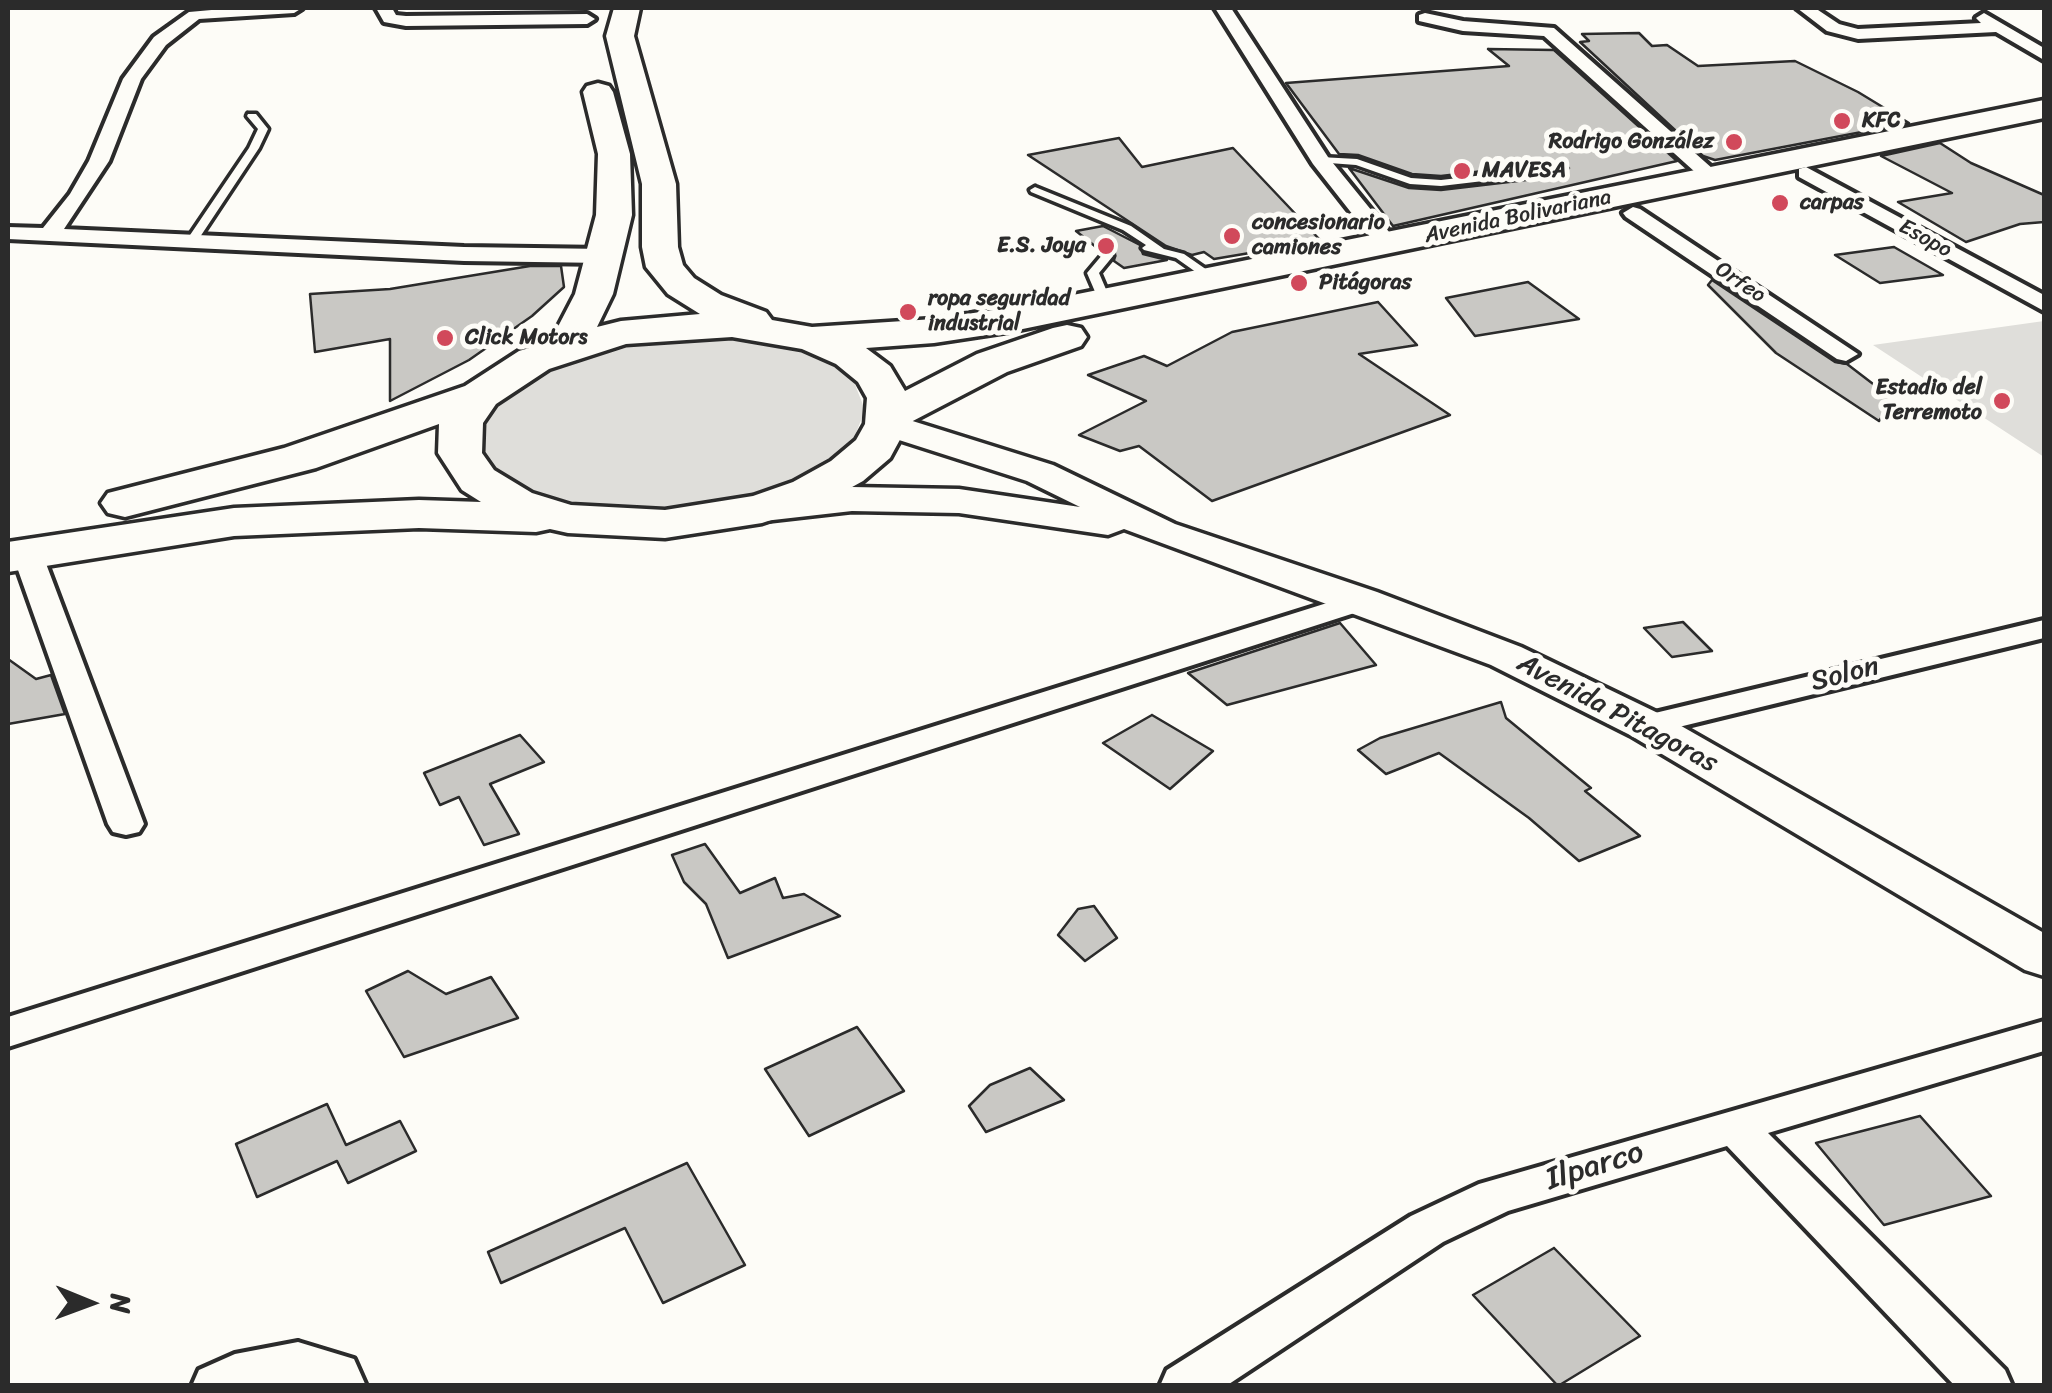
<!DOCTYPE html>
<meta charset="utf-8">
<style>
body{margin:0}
#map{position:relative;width:2052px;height:1393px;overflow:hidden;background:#fdfcf7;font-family:Sriracha,sans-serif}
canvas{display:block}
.frame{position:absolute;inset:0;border:10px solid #2b2b2b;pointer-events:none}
.north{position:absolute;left:40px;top:1253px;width:100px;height:100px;-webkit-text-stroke:8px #fdfcf7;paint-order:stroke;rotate:91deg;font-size:28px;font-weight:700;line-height:40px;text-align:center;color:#2b2b2b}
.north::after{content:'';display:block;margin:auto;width:35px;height:45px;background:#2b2b2b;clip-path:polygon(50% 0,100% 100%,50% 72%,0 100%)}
</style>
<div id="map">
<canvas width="2052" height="1393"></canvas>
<div class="frame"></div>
<div class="north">N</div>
</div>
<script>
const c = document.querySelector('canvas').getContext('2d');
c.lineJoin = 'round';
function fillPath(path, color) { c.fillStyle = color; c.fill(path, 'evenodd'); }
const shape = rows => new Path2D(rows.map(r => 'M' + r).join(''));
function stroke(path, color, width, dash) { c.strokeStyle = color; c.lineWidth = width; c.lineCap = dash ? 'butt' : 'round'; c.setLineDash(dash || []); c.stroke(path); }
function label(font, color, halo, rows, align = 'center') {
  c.font = font + ' Sriracha,sans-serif'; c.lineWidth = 10; c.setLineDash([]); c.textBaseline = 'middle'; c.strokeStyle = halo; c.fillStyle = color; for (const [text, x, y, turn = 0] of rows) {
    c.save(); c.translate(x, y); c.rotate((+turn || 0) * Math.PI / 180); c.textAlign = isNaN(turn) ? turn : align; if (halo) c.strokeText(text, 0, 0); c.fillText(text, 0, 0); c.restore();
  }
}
fillPath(shape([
 [2044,321,2044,457,1873,345],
 [725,335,780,343,825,359,854,382,865,410,854,438,825,466,779,489,720,505,655,512,591,509,538,495,500,474,482,448,486,417,510,388,552,363,605,346]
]), '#dfdeda');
const building = shape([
 [1639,33,1652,46,1667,45,1698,66,1795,61,1858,92,1909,123,1715,160,1703,156,1580,42,1589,41,1582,34,1639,33],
 [1488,49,1554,50,1677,161,1393,226,1349,168,1409,188,1441,190,1560,176,1569,168,1560,162,1441,176,1412,174,1358,155,1339,154,1286,83,1509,66,1488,49],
 [1119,138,1142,167,1233,148,1321,241,1214,259,1204,252,1192,255,1166,246,1028,155,1119,138],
 [1940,143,1971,163,2044,195,2044,222,2020,224,1966,242,1898,202,1952,193,1881,156,1940,143],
 [1103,226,1140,245,1143,254,1167,260,1124,268,1114,261,1115,253,1109,249,1101,251,1076,231,1103,226],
 [1894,247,1943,275,1880,283,1835,255,1894,247],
 [530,266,561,266,564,287,532,316,469,360,390,401,390,339,315,352,310,294,390,289,530,266],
 [1712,280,1835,362,1847,364,1894,400,1879,421,1776,353,1708,285,1712,280],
 [1528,282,1579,319,1475,336,1446,298,1528,282],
 [1378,302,1417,345,1359,354,1450,415,1212,501,1139,446,1120,451,1079,435,1146,401,1088,375,1144,356,1167,366,1232,332,1378,302],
 [1683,622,1712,651,1672,657,1644,628,1683,622],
 [1340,623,1376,665,1227,705,1188,673,1340,623],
 [8,659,36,679,51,675,65,714,8,724,8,659],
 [1501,702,1506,718,1591,788,1585,791,1640,836,1579,861,1529,818,1439,753,1386,774,1358,750,1380,738,1501,702],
 [1152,715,1213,751,1170,789,1103,743,1152,715],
 [520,735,544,762,490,784,519,834,484,845,459,797,440,805,424,773,520,735],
 [705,844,740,893,775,878,783,898,804,894,840,916,728,958,706,904,684,882,672,855,705,844],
 [1094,906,1117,938,1085,961,1058,935,1078,909,1094,906],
 [408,971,446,994,491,977,518,1018,404,1057,366,991,408,971],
 [857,1027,904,1091,809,1136,765,1069,857,1027],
 [1030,1068,1064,1100,986,1132,969,1106,990,1085,1030,1068],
 [327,1104,346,1145,400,1121,416,1151,348,1183,337,1161,257,1197,236,1144,327,1104],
 [1920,1116,1991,1196,1884,1225,1816,1143,1920,1116],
 [687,1163,745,1265,663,1303,625,1228,501,1283,488,1252,687,1163],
 [1554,1248,1640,1336,1558,1386,1473,1295,1554,1248]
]);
fillPath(building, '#c9c8c4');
stroke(building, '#2b2b2b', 2.5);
const lane = shape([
 [248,114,256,114,268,129,259,148,196,243,188,243,186,241,249,148,258,129,247,116,248,114],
 [1320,157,1357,159,1411,178,1441,180,1560,166,1565,169,1560,172,1441,186,1410,184,1356,165,1316,162,1316,158,1320,157],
 [1035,187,1131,226,1164,249,1184,254,1220,279,1210,282,1176,258,1144,250,1142,248,1146,245,1123,230,1031,192,1030,190,1035,187],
 [1107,252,1113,256,1099,273,1111,301,1105,305,1099,301,1087,273,1103,254,1107,252]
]);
const street = shape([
 [234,8,302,8,294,13,199,19,166,45,141,79,109,161,64,229,464,247,605,249,616,256,605,263,464,261,8,239,8,227,43,228,70,194,89,161,123,79,154,37,189,12,234,8],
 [376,8,392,8,396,15,406,16,587,14,595,19,587,24,406,26,384,22,376,8],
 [1215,8,1231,8,1328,157,1398,243,1395,248,1379,248,1313,164,1215,8],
 [1797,8,1815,8,1839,24,1858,29,1981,23,1976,18,1984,13,2044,48,2044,60,1996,32,1858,39,1827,31,1797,8],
 [1425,13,1463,21,1554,28,1722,177,1712,183,1705,181,1544,36,1463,31,1419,21,1419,15,1425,13],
 [1806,167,2044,295,2044,311,1799,177,1799,169,1806,167],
 [1633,207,1640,209,1858,354,1846,361,1837,359,1626,217,1623,213,1633,207],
 [27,544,37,547,42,553,144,824,139,832,126,835,113,832,108,824,12,553,17,547,27,544],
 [1362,592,1373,595,1377,601,1373,607,8,1047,8,1017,1362,592],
 [2044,620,2044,638,1646,735,1634,732,1629,725,1634,718,2044,620],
 [2044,1021,2044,1051,1768,1133,2005,1370,2012,1386,1955,1386,1727,1146,1508,1211,1443,1242,1226,1386,1160,1386,1167,1370,1411,1216,1479,1184,2044,1021],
 [298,1342,354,1359,366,1386,192,1386,199,1370,235,1354,298,1342]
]);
const secondary = shape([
 [887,413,1053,465,1175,524,1377,592,1521,647,1662,715,2044,933,2044,976,2025,970,1630,735,1491,665,1124,529,1108,535,959,513,852,511,764,521,750,517,745,509,750,501,852,487,959,489,1080,507,1027,481,874,432,869,424,874,416,887,413]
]);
const highway = shape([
 [614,8,640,8,634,36,676,184,678,247,683,265,694,278,721,295,766,312,772,320,812,327,934,319,1013,307,2044,100,2044,118,1013,331,934,343,866,348,890,366,905,391,977,354,1053,328,1067,325,1081,328,1087,337,1081,346,1007,372,909,423,890,458,863,481,825,502,762,523,665,538,568,533,550,529,536,532,419,528,234,536,8,572,8,542,234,508,419,500,481,502,462,490,438,453,439,424,316,468,125,517,108,513,101,503,108,493,284,448,465,386,519,351,550,342,575,294,596,215,598,154,583,92,587,86,598,83,609,86,613,92,630,154,632,215,613,294,597,327,621,321,700,314,668,294,646,267,642,247,642,184,606,36,614,8],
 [732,337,802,349,836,364,858,382,867,398,865,424,856,440,831,461,793,482,753,496,665,510,571,505,532,493,494,470,482,453,483,423,496,404,549,369,626,344,732,337]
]);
stroke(lane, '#2b2b2b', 7);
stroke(street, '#2b2b2b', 8);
stroke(secondary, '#2b2b2b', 7);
stroke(highway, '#2b2b2b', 7);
fillPath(lane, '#fdfcf7');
fillPath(street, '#fdfcf7');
fillPath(secondary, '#fdfcf7');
fillPath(highway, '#fdfcf7');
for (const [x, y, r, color] of [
 [1842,121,10,"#d1495b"],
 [1734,142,10,"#d1495b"],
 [1462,171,10,"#d1495b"],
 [1780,203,10,"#d1495b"],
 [1232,236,10,"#d1495b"],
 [1106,246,10,"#d1495b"],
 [1299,283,10,"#d1495b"],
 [908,312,10,"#d1495b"],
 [445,338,10,"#d1495b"],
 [2002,401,10,"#d1495b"]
]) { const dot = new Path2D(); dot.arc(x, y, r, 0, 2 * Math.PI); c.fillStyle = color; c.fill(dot); stroke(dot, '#fdfcf7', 4); }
label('bold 22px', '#2b2b2b', '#fdfcf7', [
 ["KFC",1862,121],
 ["Rodrigo González",1714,142,"right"],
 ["MAVESA",1482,171],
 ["carpas",1800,203],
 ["concesionario",1252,223],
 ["camiones",1252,248],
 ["E.S. Joya",1086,246,"right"],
 ["Pitágoras",1319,283],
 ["ropa seguridad",928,299],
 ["industrial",928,324],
 ["Click Motors",465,338],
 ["Estadio del",1982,388,"right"],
 ["Terremoto",1982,413,"right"]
], 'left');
label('22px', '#2b2b2b', '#fdfcf7', [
 ["Avenida Bolivariana",1518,217,-12],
 ["Esopo",1925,239,29],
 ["Orfeo",1740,283,34]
]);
label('28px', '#2b2b2b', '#fdfcf7', [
 ["Solon",1845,675,-14],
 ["Avenida Pitagoras",1617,714,28]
]);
label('32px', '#2b2b2b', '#fdfcf7', [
 ["Ilparco",1595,1167,-17]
]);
</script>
